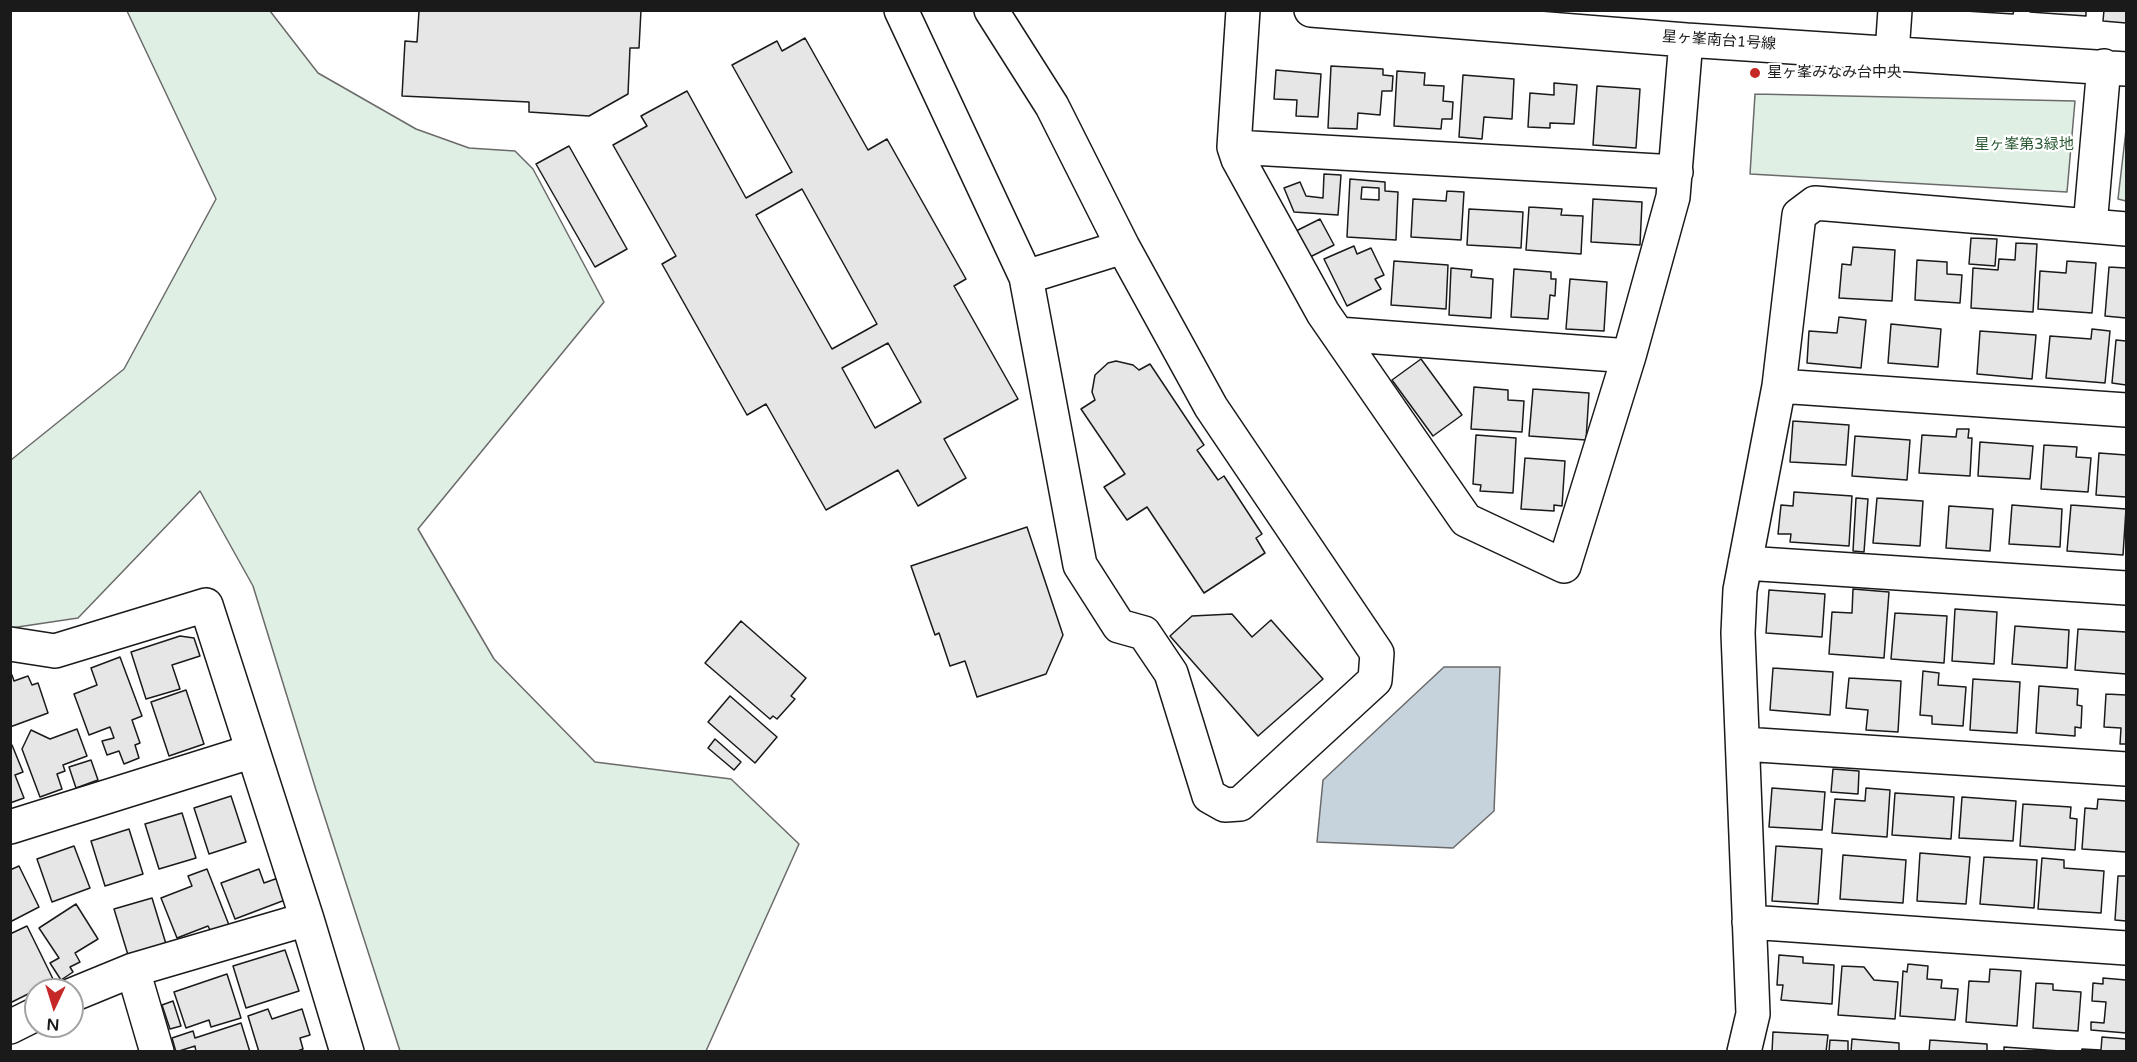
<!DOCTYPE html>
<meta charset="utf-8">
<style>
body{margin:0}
#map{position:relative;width:2137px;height:1062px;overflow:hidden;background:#fff;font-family:"Varela Round",sans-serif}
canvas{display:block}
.frame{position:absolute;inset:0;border:12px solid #1a1a1a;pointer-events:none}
.north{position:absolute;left:24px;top:978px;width:60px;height:60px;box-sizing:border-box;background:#fff;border:2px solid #a3a3a3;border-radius:50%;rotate:184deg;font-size:16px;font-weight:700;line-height:24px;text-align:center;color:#1a1a1a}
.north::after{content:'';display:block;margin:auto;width:21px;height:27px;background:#c62828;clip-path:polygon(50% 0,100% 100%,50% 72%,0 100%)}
</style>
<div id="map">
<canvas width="2137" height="1062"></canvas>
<div class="frame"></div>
<div class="north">N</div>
</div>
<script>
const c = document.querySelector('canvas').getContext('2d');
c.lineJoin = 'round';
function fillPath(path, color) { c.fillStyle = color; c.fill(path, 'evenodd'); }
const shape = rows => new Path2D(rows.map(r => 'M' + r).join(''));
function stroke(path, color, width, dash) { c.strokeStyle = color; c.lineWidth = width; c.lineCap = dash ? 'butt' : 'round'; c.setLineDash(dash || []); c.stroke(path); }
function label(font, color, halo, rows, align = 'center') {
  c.font = font + ' "Varela Round","Noto Sans JP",sans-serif'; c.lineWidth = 4.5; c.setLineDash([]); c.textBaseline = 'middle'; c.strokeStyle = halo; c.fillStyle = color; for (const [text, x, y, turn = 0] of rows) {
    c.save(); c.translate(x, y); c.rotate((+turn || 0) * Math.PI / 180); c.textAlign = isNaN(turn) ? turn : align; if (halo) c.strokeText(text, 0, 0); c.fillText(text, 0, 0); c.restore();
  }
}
const green = shape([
 [127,11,270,11,318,73,416,129,469,148,515,151,533,169,604,302,418,529,494,659,595,762,731,779,799,844,706,1051,400,1051,316,790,253,586,200,491,78,618,11,628,11,460,124,369,216,199,127,11],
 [1755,94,2075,101,2067,192,1750,174,1755,94],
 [2126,130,2126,201,2118,199,2126,130]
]);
fillPath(green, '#e0efe3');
stroke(green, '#6a6a6a', 1.5);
const water = shape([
 [1444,667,1500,667,1494,811,1453,848,1317,842,1323,780,1444,667]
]);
fillPath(water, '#c6d2dc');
stroke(water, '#6a6a6a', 1.5);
const building = shape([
 [434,10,641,10,639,48,630,48,628,94,589,116,529,112,529,102,402,96,405,41,417,42,419,11,434,10],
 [1949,10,2014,10,2013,14,1949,10],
 [2030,10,2086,10,2086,16,2030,12,2030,10],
 [2104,10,2126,10,2126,23,2103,21,2104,10],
 [805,38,868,150,887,139,966,279,954,286,1018,399,944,439,966,478,918,506,898,470,826,510,766,404,747,415,662,264,676,256,613,145,647,126,641,116,687,91,746,198,792,172,732,65,777,41,782,51,805,38],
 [802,189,877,324,832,349,756,215,802,189],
 [888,343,921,402,875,428,842,368,888,343],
 [1331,66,1383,69,1383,75,1393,76,1392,91,1382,91,1380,115,1358,113,1357,129,1328,128,1331,66],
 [1276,70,1321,74,1318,117,1296,116,1297,100,1274,99,1276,70],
 [1397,71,1425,73,1424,85,1444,86,1443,101,1453,102,1452,119,1442,119,1441,129,1394,126,1397,71],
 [1463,75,1514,79,1512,119,1484,117,1482,139,1459,137,1463,75],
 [1554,83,1577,85,1574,124,1550,123,1550,128,1528,127,1530,93,1554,95,1554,83],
 [1597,86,1640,89,1636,148,1593,145,1597,86],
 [569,146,627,249,595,267,536,164,569,146],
 [1324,174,1341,175,1338,215,1294,212,1284,188,1300,182,1306,196,1323,198,1324,174],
 [1350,179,1385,182,1385,191,1398,192,1396,240,1347,237,1350,179],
 [1362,187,1379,188,1379,200,1361,199,1362,187],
 [1447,191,1464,192,1461,240,1411,237,1413,199,1446,201,1447,191],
 [1593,199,1642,202,1640,245,1591,242,1593,199],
 [1529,207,1562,209,1561,215,1583,216,1581,254,1526,250,1529,207],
 [1469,209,1523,212,1521,248,1467,245,1469,209],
 [1320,219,1334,245,1310,257,1296,231,1320,219],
 [1971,238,1997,239,1995,266,1969,264,1971,238],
 [2016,243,2037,244,2033,312,1971,308,1973,268,1998,270,1999,259,2015,260,2016,243],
 [1354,246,1357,254,1371,248,1384,275,1375,279,1381,289,1347,306,1324,259,1354,246],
 [1853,247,1895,250,1892,301,1839,298,1842,264,1851,265,1853,247],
 [1917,260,1947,262,1947,274,1962,275,1960,303,1915,300,1917,260],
 [1394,261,1448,265,1446,309,1391,305,1394,261],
 [2067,261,2096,263,2092,313,2038,309,2040,271,2066,273,2067,261],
 [2109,267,2126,268,2126,318,2105,316,2109,267],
 [1451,268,1472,270,1471,277,1493,279,1491,318,1449,315,1451,268],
 [1514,269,1551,272,1551,279,1556,279,1555,296,1550,295,1548,319,1511,317,1514,269],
 [1570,279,1607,282,1604,331,1566,329,1570,279],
 [1839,317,1866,320,1861,368,1807,363,1809,331,1837,333,1839,317],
 [1891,324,1941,329,1938,367,1888,363,1891,324],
 [2092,329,2110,331,2105,383,2046,378,2050,336,2091,339,2092,329],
 [1980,331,2036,335,2032,379,1977,374,1980,331],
 [2116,340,2126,341,2126,385,2112,383,2116,340],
 [1421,359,1462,415,1433,436,1392,380,1421,359],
 [1116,361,1133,365,1139,370,1150,364,1204,445,1197,450,1218,480,1224,476,1262,534,1256,538,1265,553,1204,593,1147,507,1127,520,1104,487,1125,474,1081,409,1095,400,1092,392,1095,375,1108,363,1116,361],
 [1474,387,1508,390,1508,400,1524,401,1522,432,1471,429,1474,387],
 [1533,389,1589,393,1586,440,1529,436,1533,389],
 [1793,421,1849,425,1846,465,1790,462,1793,421],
 [1957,429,1969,429,1968,438,1972,438,1970,476,1919,473,1922,435,1956,437,1957,429],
 [1476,435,1516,438,1513,493,1480,491,1481,485,1473,484,1476,435],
 [1855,436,1910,440,1907,480,1852,476,1855,436],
 [1980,442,2033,446,2030,479,1978,476,1980,442],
 [2044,445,2077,447,2076,457,2091,458,2088,492,2041,489,2044,445],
 [2099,453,2126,455,2126,497,2096,495,2099,453],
 [1525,458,1565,461,1562,506,1554,505,1554,511,1521,509,1525,458],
 [1794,492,1852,496,1849,546,1790,542,1791,534,1778,534,1781,505,1793,506,1794,492],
 [1856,498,1868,499,1864,552,1853,551,1856,498],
 [1877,498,1923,501,1920,546,1873,543,1877,498],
 [2012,505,2062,509,2060,547,2009,544,2012,505],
 [2071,505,2126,509,2123,555,2067,551,2071,505],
 [1949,506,1993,509,1990,551,1946,548,1949,506],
 [1027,527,1063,635,1046,674,977,697,965,661,950,666,939,633,935,635,911,566,1027,527],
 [1853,589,1889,592,1884,658,1829,654,1832,612,1852,613,1853,589],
 [1769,590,1825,594,1822,637,1766,633,1769,590],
 [1955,609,1997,612,1994,664,1952,661,1955,609],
 [1895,613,1947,616,1944,663,1891,659,1895,613],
 [1232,614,1252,637,1271,620,1323,679,1258,736,1170,636,1192,616,1232,614],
 [741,621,806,678,791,696,795,699,777,719,773,716,770,719,705,663,741,621],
 [2015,626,2069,630,2067,668,2012,664,2015,626],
 [2078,629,2126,632,2126,674,2075,670,2078,629],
 [180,636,194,638,200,656,172,665,180,689,146,699,131,652,180,636],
 [120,657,142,716,132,720,140,743,135,745,139,758,124,764,119,751,107,755,102,741,114,738,110,727,89,735,74,694,97,685,91,668,120,657],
 [1773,668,1833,672,1830,715,1770,710,1773,668],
 [1923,671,1939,673,1938,685,1966,687,1963,726,1932,724,1932,716,1920,715,1923,671],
 [10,675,12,675,14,681,28,676,32,685,38,683,48,713,10,727,10,675],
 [1849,678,1901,681,1898,732,1866,730,1868,710,1846,708,1849,678],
 [1973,679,2020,682,2017,733,1970,730,1973,679],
 [2039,686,2078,689,2077,705,2082,706,2081,728,2075,727,2075,736,2036,733,2039,686],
 [186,690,204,744,169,756,151,702,186,690],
 [2106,694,2126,695,2126,744,2120,744,2121,728,2104,727,2106,694],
 [730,696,777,737,755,763,708,722,730,696],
 [77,729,87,756,63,765,65,771,57,774,62,789,40,797,22,749,31,730,50,739,77,729],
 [715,739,741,762,734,770,708,748,715,739],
 [10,745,12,745,23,772,15,775,24,798,10,803,10,745],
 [91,760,98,780,76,788,69,767,91,760],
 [1833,769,1859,771,1858,794,1831,792,1833,769],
 [1772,788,1825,792,1822,830,1769,827,1772,788],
 [1866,788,1890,790,1887,837,1832,833,1835,799,1865,801,1866,788],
 [1895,793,1954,797,1951,839,1892,835,1895,793],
 [231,796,246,842,209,854,194,808,231,796],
 [1962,797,2016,801,2013,841,1959,838,1962,797],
 [2098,799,2126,801,2126,852,2082,849,2085,808,2097,809,2098,799],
 [2023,804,2071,807,2070,818,2077,819,2075,850,2020,846,2023,804],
 [182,813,196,858,159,869,145,824,182,813],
 [129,829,143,874,105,886,91,841,129,829],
 [74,846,90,888,52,902,37,859,74,846],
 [1776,846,1822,849,1818,904,1772,901,1776,846],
 [1920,853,1970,857,1966,904,1917,901,1920,853],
 [1843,855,1906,860,1903,903,1840,899,1843,855],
 [1984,857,2037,860,2034,908,1980,904,1984,857],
 [2042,858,2064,860,2064,868,2104,871,2101,913,2038,909,2042,858],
 [19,866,39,907,10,922,10,870,19,866],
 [207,869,229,925,211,932,208,926,177,938,161,898,192,886,188,876,207,869],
 [259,869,264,883,278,878,285,900,235,919,221,883,259,869],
 [2118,876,2126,876,2126,921,2115,920,2118,876],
 [152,898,166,944,128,955,114,909,152,898],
 [76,904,98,939,75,953,80,962,70,967,73,972,61,980,50,963,59,958,39,928,76,904],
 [27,926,54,981,10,1003,10,934,27,926],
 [285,950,299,991,246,1008,233,966,285,950],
 [1779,955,1803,957,1803,963,1834,965,1832,1004,1781,1000,1783,985,1777,985,1779,955],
 [1908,964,1928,966,1927,979,1942,980,1941,988,1958,989,1955,1020,1900,1016,1903,971,1907,972,1908,964],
 [1842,966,1864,967,1874,980,1898,982,1895,1019,1838,1015,1842,966],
 [1990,969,2021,971,2017,1026,1966,1022,1969,981,1989,982,1990,969],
 [227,974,241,1018,211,1027,209,1020,186,1028,174,992,227,974],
 [2103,978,2126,980,2126,1033,2091,1030,2091,1022,2104,1023,2106,1002,2092,1001,2093,983,2103,984,2103,978],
 [2036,983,2053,984,2053,990,2081,992,2078,1031,2033,1028,2036,983],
 [173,1001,181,1026,170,1029,162,1005,173,1001],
 [268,1009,272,1019,302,1009,310,1035,300,1038,303,1049,295,1052,259,1052,248,1016,268,1009],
 [241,1023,250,1052,196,1052,195,1046,176,1052,172,1038,193,1031,195,1038,241,1023],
 [1773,1032,1828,1035,1826,1052,1772,1052,1773,1032],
 [2102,1037,2126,1039,2126,1052,2081,1052,2082,1049,2101,1050,2102,1037],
 [1852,1039,1899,1043,1899,1052,1851,1052,1852,1039],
 [1830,1040,1848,1041,1848,1052,1829,1052,1830,1040],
 [1930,1040,1987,1044,1987,1052,1929,1052,1930,1040],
 [2004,1047,2074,1052,2004,1052,2004,1047]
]);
fillPath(building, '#e6e6e6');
stroke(building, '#1a1a1a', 1.5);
const minor = shape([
 [901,10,1026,277,1080,565,1119,626,1144,633,1171,673,1209,796,1225,805,1240,804,1375,680,1377,653,1211,407,1123,247,1052,106,991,10],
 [1243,10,1234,147,1238,159,1323,313,1466,520,1564,566,1629,356,1673,197,1686,40],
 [1311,10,1686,40,2126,69],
 [1892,53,1895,10],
 [1234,147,1676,172],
 [2090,226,2104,66],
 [1026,277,1123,247],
 [1338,334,1629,356],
 [1779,386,2126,410],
 [1745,563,2126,588],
 [10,644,55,651,206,605,307,919,347,1052],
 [1743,744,2126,769],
 [10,827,253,751],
 [1749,922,2126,948],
 [133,970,157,1052],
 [72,995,133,970,307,919],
 [10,1027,36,1014],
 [1744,1052,1753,1014,1738,633,1740,590,1779,386,1799,215,1815,203,2126,229]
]);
stroke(minor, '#1a1a1a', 36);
stroke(minor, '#fff', 33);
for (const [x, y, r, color] of [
 [1755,73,6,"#c62828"]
]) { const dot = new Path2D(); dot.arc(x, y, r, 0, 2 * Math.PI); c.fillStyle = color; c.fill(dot); stroke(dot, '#fff', 2); }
label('15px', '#1a1a1a', '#fff', [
 ["星ヶ峯南台1号線",1719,41,4]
]);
label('15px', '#1a1a1a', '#fff', [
 ["星ヶ峯みなみ台中央",1767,73]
], 'left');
label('15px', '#2b5a34', '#fff', [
 ["星ヶ峯第3緑地",2024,145]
]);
</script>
